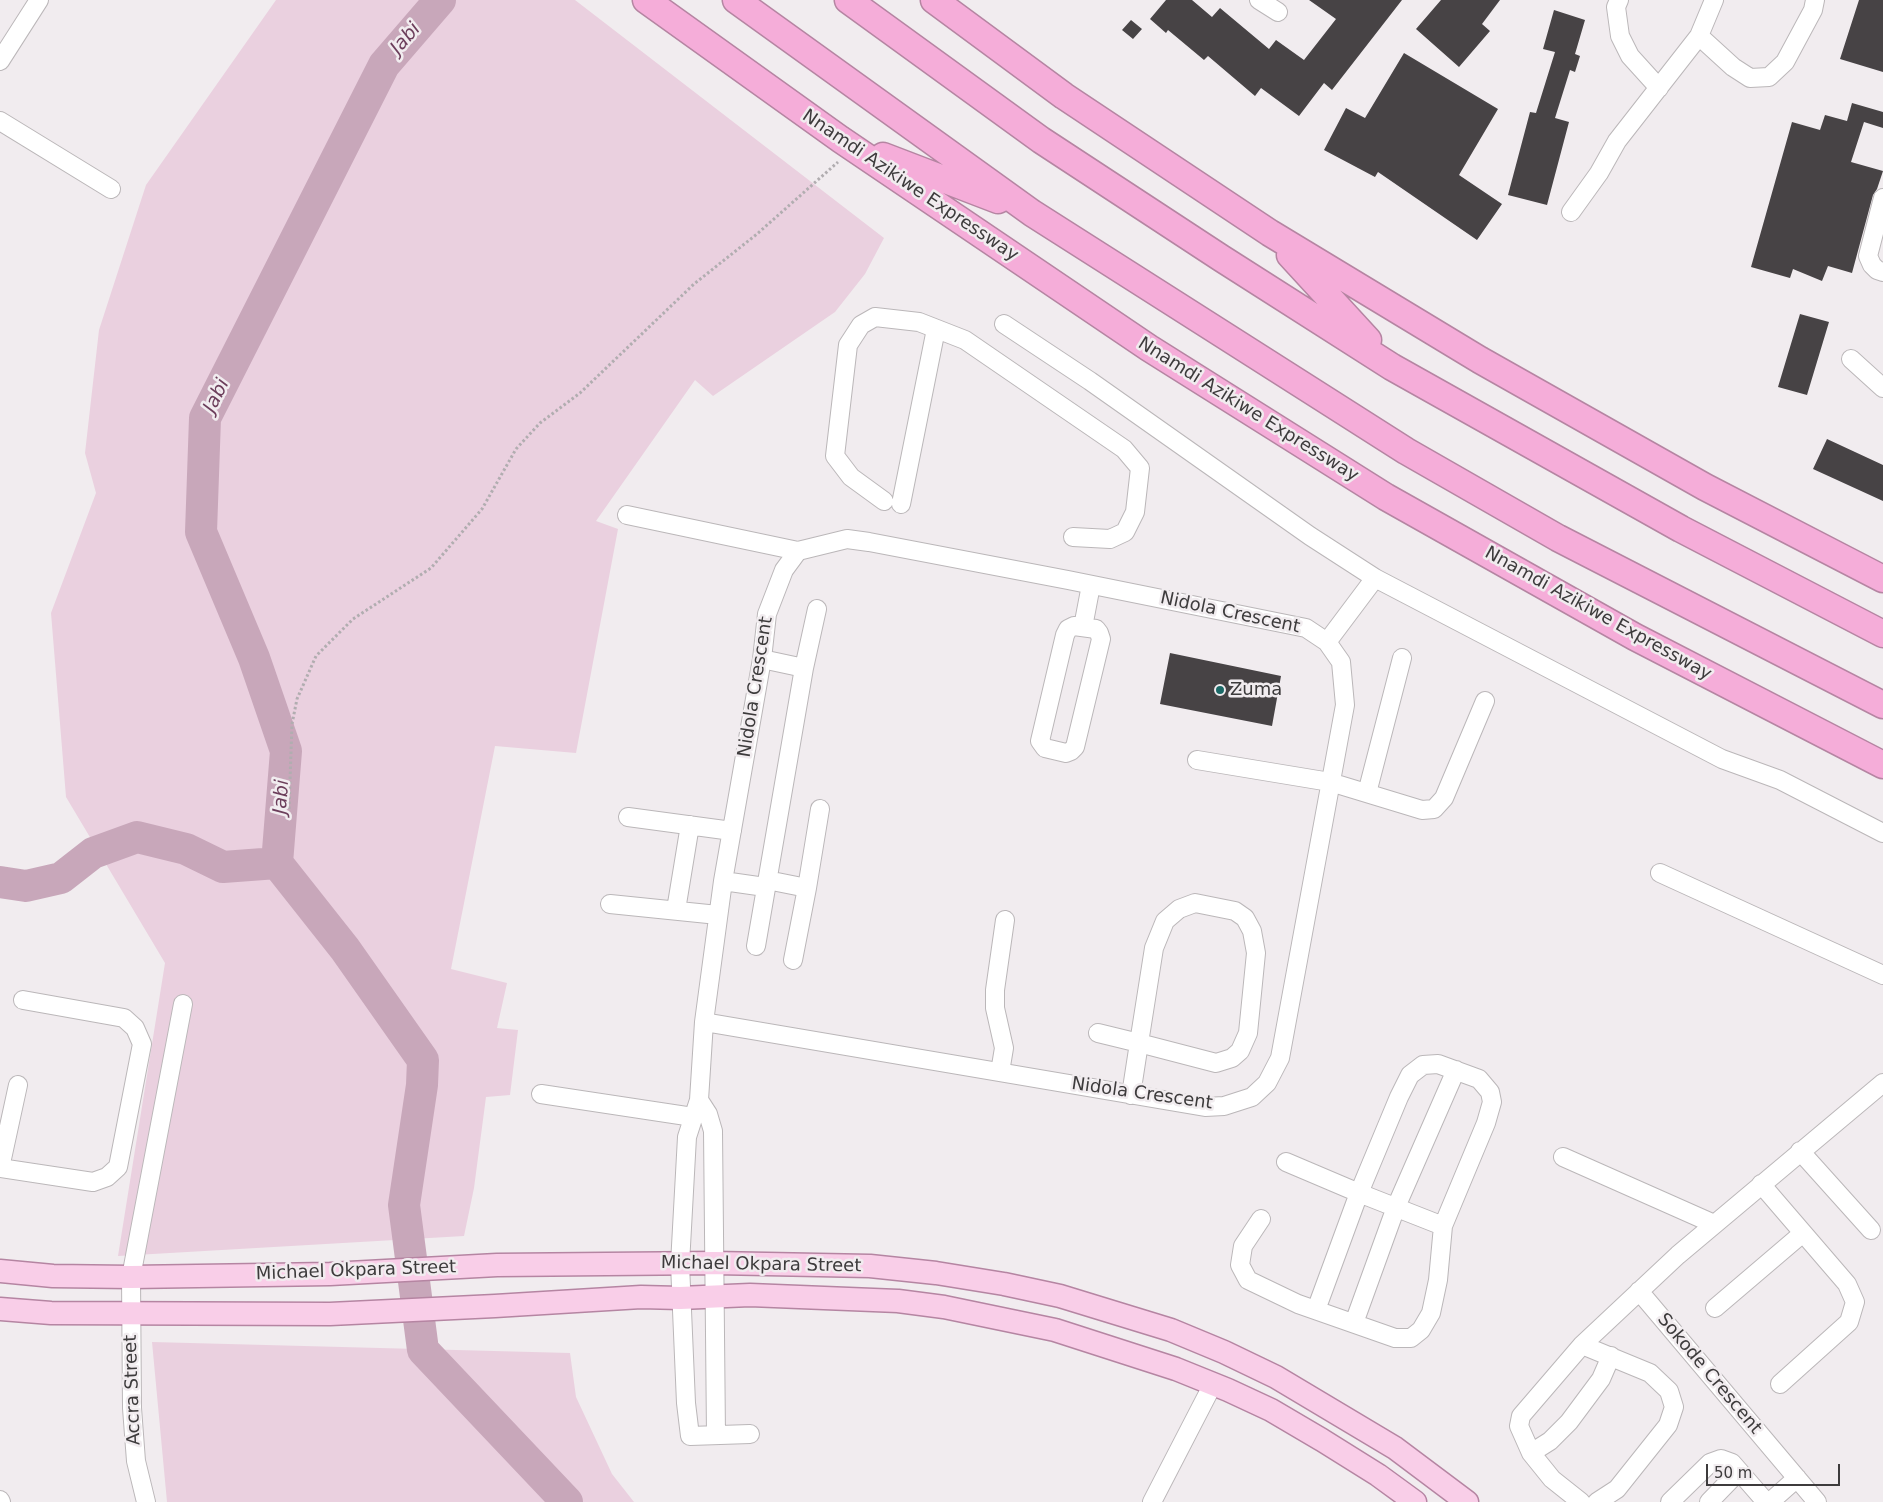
<!DOCTYPE html>
<style>
body{margin:0}
#map{position:relative;width:1883px;height:1502px;overflow:hidden;background:#f1ecef;font-family:"DejaVu Sans",sans-serif}
canvas{display:block}
.scale{position:absolute;left:1706px;top:1464px;width:134px;height:22px;box-sizing:border-box;border:2px solid #3d3b3c;border-top:0;padding-left:6px;font-size:15px;line-height:18px;white-space:nowrap;color:#3d3b3c;-webkit-text-stroke:4px #f1ecef;paint-order:stroke}
</style>
<div id="map">
<canvas width="1883" height="1502"></canvas>
<div class="scale">50 m</div>
</div>
<script>
const c = document.querySelector('canvas').getContext('2d');
c.lineJoin = 'round';
function fillPath(path, color) { c.fillStyle = color; c.fill(path, 'evenodd'); }
const shape = rows => new Path2D(rows.map(r => 'M' + r).join(''));
function stroke(path, color, width, dash) { c.strokeStyle = color; c.lineWidth = width; c.lineCap = dash ? 'butt' : 'round'; c.setLineDash(dash || []); c.stroke(path); }
function label(font, color, halo, rows, align = 'center') {
  c.font = font + ' "DejaVu Sans",sans-serif'; c.lineWidth = 5; c.setLineDash([]); c.textBaseline = 'middle'; c.strokeStyle = halo; c.fillStyle = color; for (const [text, x, y, turn = 0] of rows) {
    c.save(); c.translate(x, y); c.rotate((+turn || 0) * Math.PI / 180); c.textAlign = isNaN(turn) ? turn : align; if (halo) c.strokeText(text, 0, 0); c.fillText(text, 0, 0); c.restore();
  }
}
fillPath(shape([
 [276,0,575,0,884,238,865,274,835,312,713,396,695,380,596,521,618,529,576,753,495,746,451,969,507,983,497,1028,518,1030,510,1095,486,1097,474,1188,464,1236,118,1256,165,963,66,797,51,613,96,493,85,453,99,330,146,185],
 [152,1342,570,1353,576,1397,612,1474,634,1502,167,1502]
]), '#ead0df');
stroke(shape([
 [277,863,286,751,254,658,201,532,205,418,384,65,440,0],
 [277,863,345,949,423,1060,422,1085,404,1205,423,1350,567,1502],
 [0,882,26,886,61,878,93,853,137,837,186,849,223,867,277,863]
]), '#c8a7ba', 32);
fillPath(shape([
 [1166,0,1192,0,1212,17,1220,8,1269,49,1276,40,1304,60,1336,19,1309,0,1402,0,1332,90,1324,83,1299,116,1261,88,1255,96,1208,56,1204,60,1168,30,1166,33,1150,19],
 [1441,0,1500,0,1482,24,1490,31,1459,67,1416,29],
 [1859,0,1883,0,1883,72,1840,59],
 [1554,10,1585,20,1575,54,1580,56,1575,72,1570,70,1555,118,1569,122,1547,205,1508,195,1530,112,1536,113,1555,52,1543,49],
 [1131,20,1142,29,1133,39,1122,30],
 [1404,53,1498,109,1459,175,1502,204,1477,240,1378,172,1375,177,1324,150,1346,108,1365,118],
 [1852,103,1883,112,1883,128,1864,122,1851,162,1883,171,1877,189,1873,195,1852,273,1828,266,1822,281,1793,269,1790,278,1751,267,1792,122,1820,130,1825,115,1847,121],
 [1800,314,1829,322,1807,395,1778,387],
 [1827,439,1883,465,1883,501,1813,469],
 [1170,653,1281,676,1272,726,1160,704]
]), '#474345');
const minor = shape([
 [1259,0,1278,12],
 [1619,0,1616,7,1620,36,1630,56,1659,88],
 [1699,36,1733,67,1750,78,1769,77,1785,62,1813,10,1815,0],
 [0,61,39,0],
 [0,121,111,189],
 [1883,198,1868,256,1872,265,1877,270,1883,272],
 [1571,212,1599,173,1617,141,1699,36,1714,0],
 [1004,324,1090,381,1310,536,1375,578,1722,759,1780,780,1883,833],
 [1851,359,1883,388],
 [884,501,851,477,835,456,848,345,861,325,875,317,919,322,965,340,1124,449,1140,468,1135,512,1125,532,1110,539,1073,537],
 [901,504,936,329],
 [627,515,798,551],
 [1074,626,1096,629,1099,633,1101,639,1075,747,1071,751,1066,753,1045,748,1040,741,1065,635,1068,629,1074,626],
 [1083,627,1091,585],
 [1327,642,1375,578],
 [762,659,804,668],
 [1197,760,1330,782,1422,810,1434,809,1444,798,1485,701],
 [1367,793,1402,658],
 [628,817,732,831],
 [1660,873,1883,975],
 [767,880,807,888],
 [723,881,765,887],
 [610,904,718,915],
 [676,910,690,825],
 [756,946,804,668,817,609],
 [793,960,807,888,820,809],
 [704,1022,1205,1107,1224,1106,1252,1097,1267,1083,1280,1058,1345,705,1341,662,1327,642,1306,628,1068,580,869,542,847,539,798,551,784,570,767,614,762,659,723,881,704,1022,699,1100,687,1137,680,1264,686,1403,690,1436,750,1434],
 [1098,1033,1139,1043,1216,1063,1232,1058,1240,1051,1248,1033,1256,953,1252,931,1245,918,1235,911,1195,903,1179,909,1165,921,1154,948,1139,1043,1131,1095],
 [1000,1072,1004,1048,995,1008,995,990,1005,920],
 [541,1094,693,1117],
 [699,1100,708,1114,713,1131,716,1435],
 [1800,1151,1871,1230],
 [1563,1157,1714,1224],
 [1286,1162,1359,1193,1443,1226],
 [0,1168,93,1182,107,1177,118,1167,142,1044,135,1028,124,1018,23,1000],
 [0,1168,18,1085],
 [1761,1184,1847,1284,1855,1302,1849,1322,1780,1384],
 [1261,1219,1243,1246,1240,1265,1248,1280,1298,1304,1395,1338,1411,1338,1421,1330,1431,1313,1438,1280,1443,1226,1486,1123,1492,1102,1490,1092,1479,1079,1438,1064,1423,1065,1410,1075,1399,1097,1359,1193,1316,1310],
 [1639,1291,1817,1502],
 [1715,1308,1803,1233],
 [1354,1323,1396,1207,1456,1070],
 [1582,1345,1650,1373,1669,1391,1674,1407,1668,1425,1617,1489,1597,1502],
 [1531,1453,1550,1441,1569,1422,1601,1379,1611,1356],
 [0,1500,1,1502],
 [146,1502,136,1461,132,1408,131,1277,183,1004],
 [1152,1502,1213,1384],
 [1581,1502,1552,1479,1531,1453,1519,1426,1521,1416,1582,1345,1678,1255,1883,1083],
 [1670,1502,1710,1463,1721,1459,1732,1463,1766,1502],
 [1709,1502,1739,1471],
 [1770,1502,1797,1478]
]);
const major = shape([
 [0,1271,53,1276,131,1277,330,1274,497,1265,715,1263,870,1266,936,1273,1004,1284,1060,1296,1171,1330,1224,1352,1276,1377,1395,1448,1467,1502],
 [0,1309,51,1313,330,1314,495,1306,641,1297,680,1298,750,1295,898,1301,944,1307,1055,1330,1176,1369,1228,1390,1271,1410,1322,1440,1378,1475,1415,1502]
]);
const highway = shape([
 [646,0,840,139,1149,348,1386,497,1635,637,1883,765],
 [736,0,1032,213,1406,451,1558,538,1883,705],
 [848,0,1041,140,1221,258,1392,367,1681,529,1883,634],
 [934,0,1064,96,1270,233,1480,360,1705,487,1883,579],
 [883,156,998,200],
 [1290,255,1368,340]
]);
stroke(minor, '#bbb7b9', 20);
stroke(major, '#b585a2', 25);
stroke(highway, '#b585a2', 29);
stroke(shape([
 [289,809,292,724,297,699,316,656,353,619,431,568,482,509,516,449,540,423,580,393,694,284,757,234,838,162]
]), '#b1adb0', 3, [2.5, 2.5]);
stroke(minor, '#fff', 18);
stroke(major, '#f9cee8', 22);
stroke(highway, '#f5add9', 26);
for (const [x, y, r, color] of [
 [1220,690,5,"#1c6967"]
]) { const dot = new Path2D(); dot.arc(x, y, r, 0, 2 * Math.PI); c.fillStyle = color; c.fill(dot); stroke(dot, '#f1ecef', 2); }
label('18px', '#3d3b3c', '#f1ecef', [
 ["Nnamdi Azikiwe Expressway",910,186,34],
 ["Nnamdi Azikiwe Expressway",1248,410,32],
 ["Nidola Crescent",1230,613,12],
 ["Nnamdi Azikiwe Expressway",1598,614,29],
 ["Nidola Crescent",756,687,-81],
 ["Nidola Crescent",1142,1094,8],
 ["Michael Okpara Street",761,1265,1],
 ["Michael Okpara Street",356,1271,-2],
 ["Sokode Crescent",1709,1374,50],
 ["Accra Street",133,1390,-92]
]);
label('18px', '#3d3b3c', '#f1ecef', [
 ["Zuma",1230,690]
], 'left');
label('italic 19px', '#6c3e5b', '#f1ecef', [
 ["Jabi",406,39,-49],
 ["Jabi",217,396,-64],
 ["Jabi",282,797,-86]
]);
</script>
